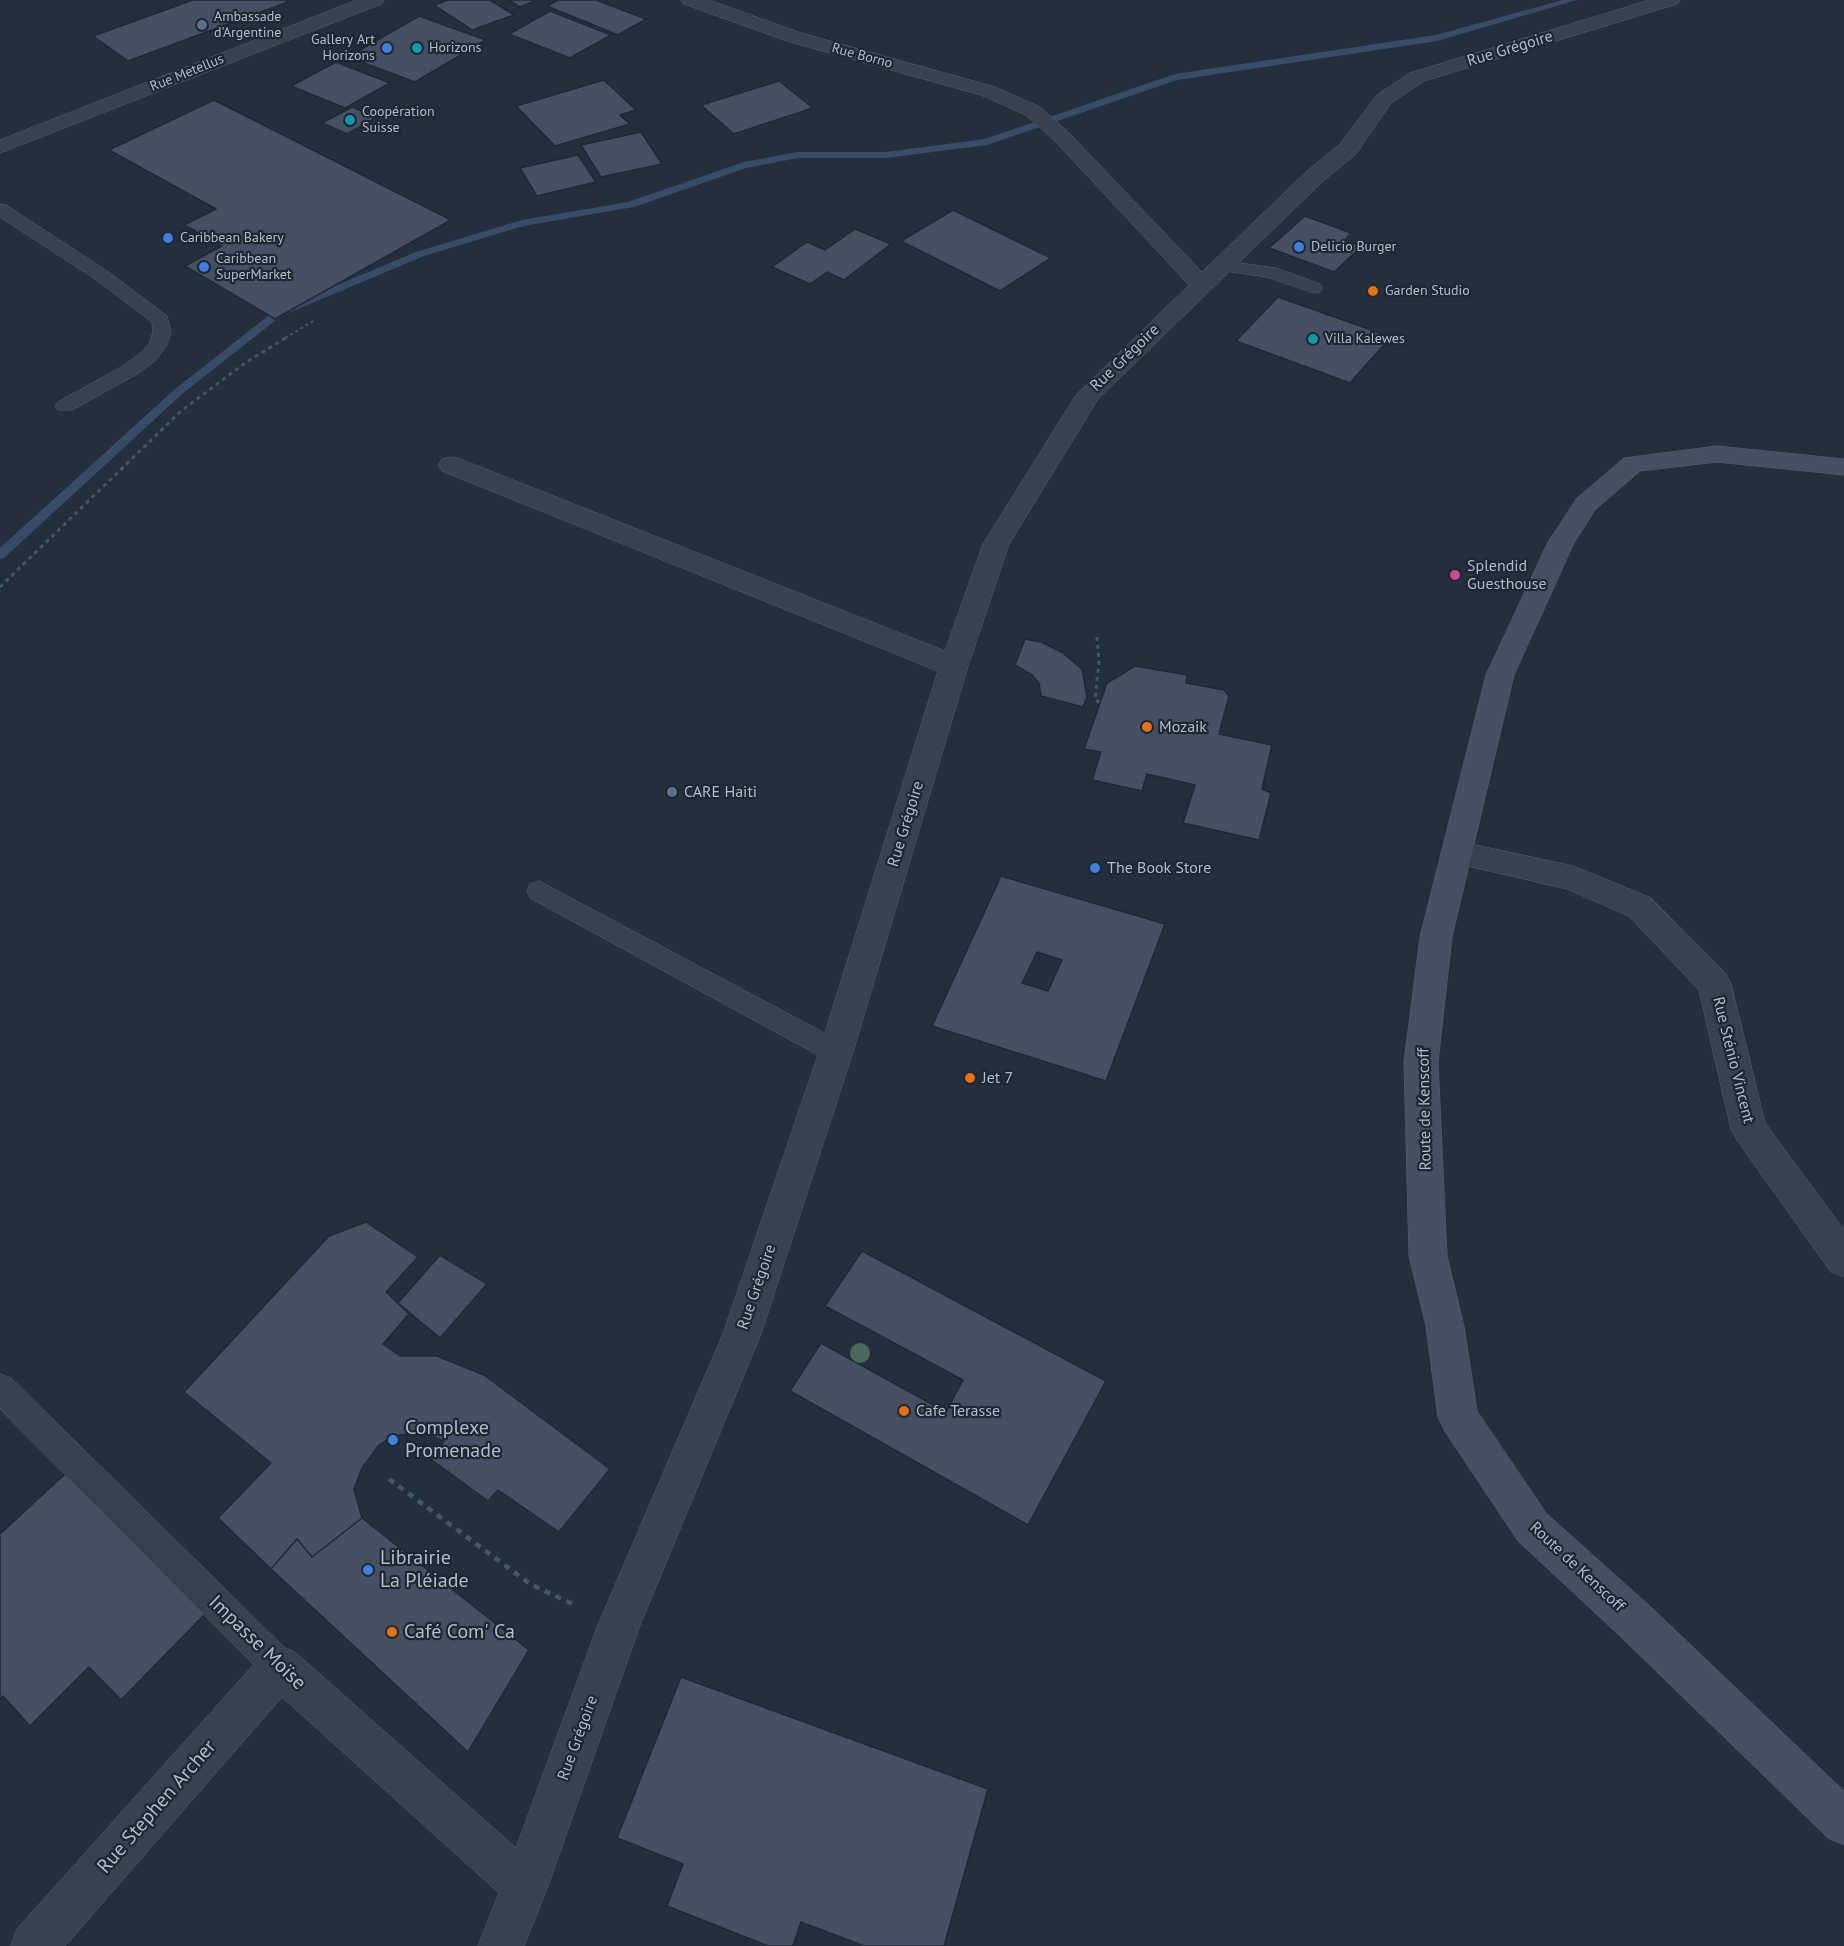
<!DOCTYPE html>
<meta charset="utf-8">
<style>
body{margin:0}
canvas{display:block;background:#242f3e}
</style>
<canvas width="1844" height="1946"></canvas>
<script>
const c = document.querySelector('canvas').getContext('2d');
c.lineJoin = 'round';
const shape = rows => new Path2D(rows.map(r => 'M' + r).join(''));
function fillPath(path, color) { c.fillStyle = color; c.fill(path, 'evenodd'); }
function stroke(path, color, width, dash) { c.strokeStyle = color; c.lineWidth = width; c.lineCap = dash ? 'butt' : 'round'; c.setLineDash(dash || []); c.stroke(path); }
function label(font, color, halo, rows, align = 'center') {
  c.font = font + ' "PT Sans",sans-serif'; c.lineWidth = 4.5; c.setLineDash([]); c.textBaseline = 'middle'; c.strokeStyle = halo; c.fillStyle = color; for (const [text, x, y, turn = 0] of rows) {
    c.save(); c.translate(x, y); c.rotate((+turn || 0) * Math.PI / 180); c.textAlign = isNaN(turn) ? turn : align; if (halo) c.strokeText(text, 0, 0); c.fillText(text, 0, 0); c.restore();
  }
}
fillPath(shape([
 [1563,0,1577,0,1437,41,1177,80,987,145,886,158,798,158,746,168,634,207,523,226,424,256,281,316,182,394,4,558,0,559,0,548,174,390,273,312,416,252,522,220,628,202,744,162,798,152,886,152,985,139,1175,74,1436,35,1563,0]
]), '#394c67');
const building = shape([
 [193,0,285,0,288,2,128,61,93,36,193,0],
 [448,0,490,0,514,15,472,30,434,5,448,0],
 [509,0,537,0,520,7,509,0],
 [558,0,596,0,646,19,618,35,547,6,558,0],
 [550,11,611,35,570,58,509,34,550,11],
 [419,16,486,40,415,82,348,57,419,16],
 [336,62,390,83,345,108,291,86,336,62],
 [604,80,636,110,620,115,630,124,555,146,516,106,604,80],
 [779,81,813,108,734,134,701,105,779,81],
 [214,100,451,220,275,319,185,266,222,246,184,225,216,209,109,150,214,100],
 [352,107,377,117,347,134,322,123,352,107],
 [641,132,662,164,601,177,581,145,641,132],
 [578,155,596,182,537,196,520,168,578,155],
 [953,210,1051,258,1000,291,901,241,953,210],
 [1305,216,1351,233,1345,240,1362,246,1334,272,1269,248,1305,216],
 [855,229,891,244,844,280,827,272,810,284,772,267,807,242,825,250,855,229],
 [1278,297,1391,337,1350,383,1236,341,1278,297],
 [1025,639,1041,642,1063,653,1082,669,1087,697,1083,707,1041,696,1039,683,1032,675,1015,665,1025,639],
 [1135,666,1187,675,1186,683,1224,690,1229,696,1219,734,1272,745,1262,789,1271,793,1259,840,1183,823,1195,785,1147,774,1142,791,1092,780,1101,752,1084,749,1107,683,1135,666],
 [1001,876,1165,924,1106,1081,932,1026,1001,876],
 [1037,952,1062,960,1048,991,1022,983,1037,952],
 [366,1222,418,1257,386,1292,409,1314,383,1344,400,1356,437,1356,484,1375,610,1469,559,1532,498,1490,488,1501,432,1460,444,1441,421,1432,394,1436,379,1445,362,1468,354,1489,362,1518,312,1557,297,1539,271,1569,218,1518,271,1463,184,1392,329,1236,366,1222],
 [862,1251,1106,1381,1028,1525,790,1391,821,1343,946,1412,963,1380,825,1306,862,1251],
 [440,1255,487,1284,440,1338,398,1303,440,1255],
 [65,1474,206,1613,121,1700,89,1667,30,1726,3,1696,0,1700,0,1534,65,1474],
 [362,1518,529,1650,468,1752,271,1569,297,1539,312,1557,362,1518],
 [681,1677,988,1789,944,1946,864,1946,801,1922,793,1946,768,1946,667,1906,683,1864,617,1838,681,1677]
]);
fillPath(building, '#455162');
stroke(building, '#1f2835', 1.5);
const service = shape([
 [0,204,6,205,107,271,167,316,171,332,167,345,155,361,137,374,72,410,58,410,55,406,58,402,123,366,141,353,149,344,153,332,152,322,95,279,0,217,0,204],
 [1224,261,1276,268,1320,284,1323,288,1320,292,1314,293,1267,277,1218,270,1215,266,1218,262,1224,261],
 [539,881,845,1044,849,1052,845,1060,836,1063,827,1060,530,898,527,891,530,884,539,881],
 [0,1374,11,1378,292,1655,297,1667,292,1679,280,1684,268,1679,0,1409,0,1374]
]);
const minor = shape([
 [681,0,709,0,801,33,995,87,1040,107,1069,133,1202,272,1307,171,1340,144,1377,95,1410,73,1650,0,1680,0,1677,4,1424,81,1391,103,1356,154,1323,181,1098,399,1009,544,968,666,853,1052,761,1334,640,1625,548,1886,524,1946,478,1946,499,1893,282,1697,65,1946,11,1946,17,1929,265,1652,280,1646,295,1652,516,1848,598,1625,723,1334,819,1052,938,671,442,471,438,465,442,459,451,457,460,459,945,651,983,544,1076,395,1189,285,1055,141,1026,115,981,95,787,41,684,4,681,0],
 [1457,841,1573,866,1651,898,1726,974,1731,984,1765,1123,1844,1230,1844,1277,1831,1272,1737,1140,1731,1129,1699,990,1629,916,1567,889,1446,861,1441,853,1446,845,1457,841]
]);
const tertiary = shape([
 [357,0,384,0,381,4,0,153,0,140,357,0]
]);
const secondary = shape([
 [1717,446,1844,459,1844,475,1717,462,1640,471,1595,510,1574,543,1514,675,1452,937,1438,1062,1447,1256,1464,1326,1477,1411,1546,1513,1652,1608,1844,1791,1844,1845,1828,1838,1622,1638,1518,1541,1444,1430,1438,1417,1426,1326,1409,1256,1404,1062,1420,937,1486,675,1548,542,1577,498,1624,458,1717,446]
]);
stroke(service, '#565f6c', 1);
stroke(minor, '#565f6c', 1);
stroke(tertiary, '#565f6c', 1);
stroke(secondary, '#565f6c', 1);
stroke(shape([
 [285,338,315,320]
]), '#44595c', 2, [3, 3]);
stroke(shape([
 [0,587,181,411,245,363,287,337],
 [1097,637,1099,662,1095,699,1100,703]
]), '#44595c', 3, [4, 4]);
stroke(shape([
 [389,1479,530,1584,577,1606]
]), '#44595c', 4.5, [6, 6]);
fillPath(service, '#38414e');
fillPath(minor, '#38414e');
fillPath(tertiary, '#38414e');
fillPath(secondary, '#465061');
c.fillStyle = '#4b6a5d';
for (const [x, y] of [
 [860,1353]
]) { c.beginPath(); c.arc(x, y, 10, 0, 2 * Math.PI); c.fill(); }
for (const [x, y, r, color] of [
 [202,25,6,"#5c6f8a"],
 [387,48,6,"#3f7fe0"],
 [417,48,6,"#0f9aa8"],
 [350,120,6,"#0f9aa8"],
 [168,238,6,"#3f7fe0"],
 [1299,247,6,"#3f7fe0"],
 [204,267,6,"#3f7fe0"],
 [1373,291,6,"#e8710a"],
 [1313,339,6,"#0f9aa8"],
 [1455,575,6,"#d1479c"],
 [1147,727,6,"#e8710a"],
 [672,792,6,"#5c6f8a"],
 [1095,868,6,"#3f7fe0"],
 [970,1078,6,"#e8710a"],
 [904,1411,6,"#e8710a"],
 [393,1440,6,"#3f7fe0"],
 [368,1570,6,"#3f7fe0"],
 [392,1632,6,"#e8710a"]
]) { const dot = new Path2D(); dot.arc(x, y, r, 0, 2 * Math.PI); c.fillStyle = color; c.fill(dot); stroke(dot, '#1d2633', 2); }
label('14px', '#b4bcc9', '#1d2633', [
 ["Ambassade",214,17],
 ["d'Argentine",214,33],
 ["Gallery Art",375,40,"right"],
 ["Horizons",375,56,"right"],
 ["Horizons",429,48],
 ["Coopération",362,112],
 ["Suisse",362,128],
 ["Caribbean Bakery",180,238],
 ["Delicio Burger",1311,247],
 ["Caribbean",216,259],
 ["SuperMarket",216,275],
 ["Garden Studio",1385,291],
 ["Villa Kalewes",1325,339]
], 'left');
label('14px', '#b4bcc9', '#1d2633', [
 ["Rue Borno",862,56,15],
 ["Rue Metellus",187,73,-22]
]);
label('16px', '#b4bcc9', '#1d2633', [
 ["Rue Grégoire",1510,49,-17],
 ["Rue Grégoire",1125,358,-44],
 ["Rue Grégoire",906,824,-73],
 ["Rue Sténio Vincent",1733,1060,76],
 ["Route de Kenscoff",1425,1109,-91],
 ["Rue Grégoire",757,1287,-71],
 ["Route de Kenscoff",1577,1567,43],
 ["Rue Grégoire",578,1738,-70]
]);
label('16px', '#b4bcc9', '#1d2633', [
 ["Splendid",1467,566],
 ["Guesthouse",1467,584],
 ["Mozaik",1159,727],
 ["CARE Haiti",684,792],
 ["The Book Store",1107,868],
 ["Jet 7",982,1078],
 ["Cafe Terasse",916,1411]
], 'left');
label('20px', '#b4bcc9', '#1d2633', [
 ["Complexe",405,1428],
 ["Promenade",405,1451],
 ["Librairie",380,1558],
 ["La Pléiade",380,1581],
 ["Café Com' Ca",404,1632]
], 'left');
label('20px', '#b4bcc9', '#1d2633', [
 ["Impasse Moïse",257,1643,44],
 ["Rue Stephen Archer",157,1807,-49]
]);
</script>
